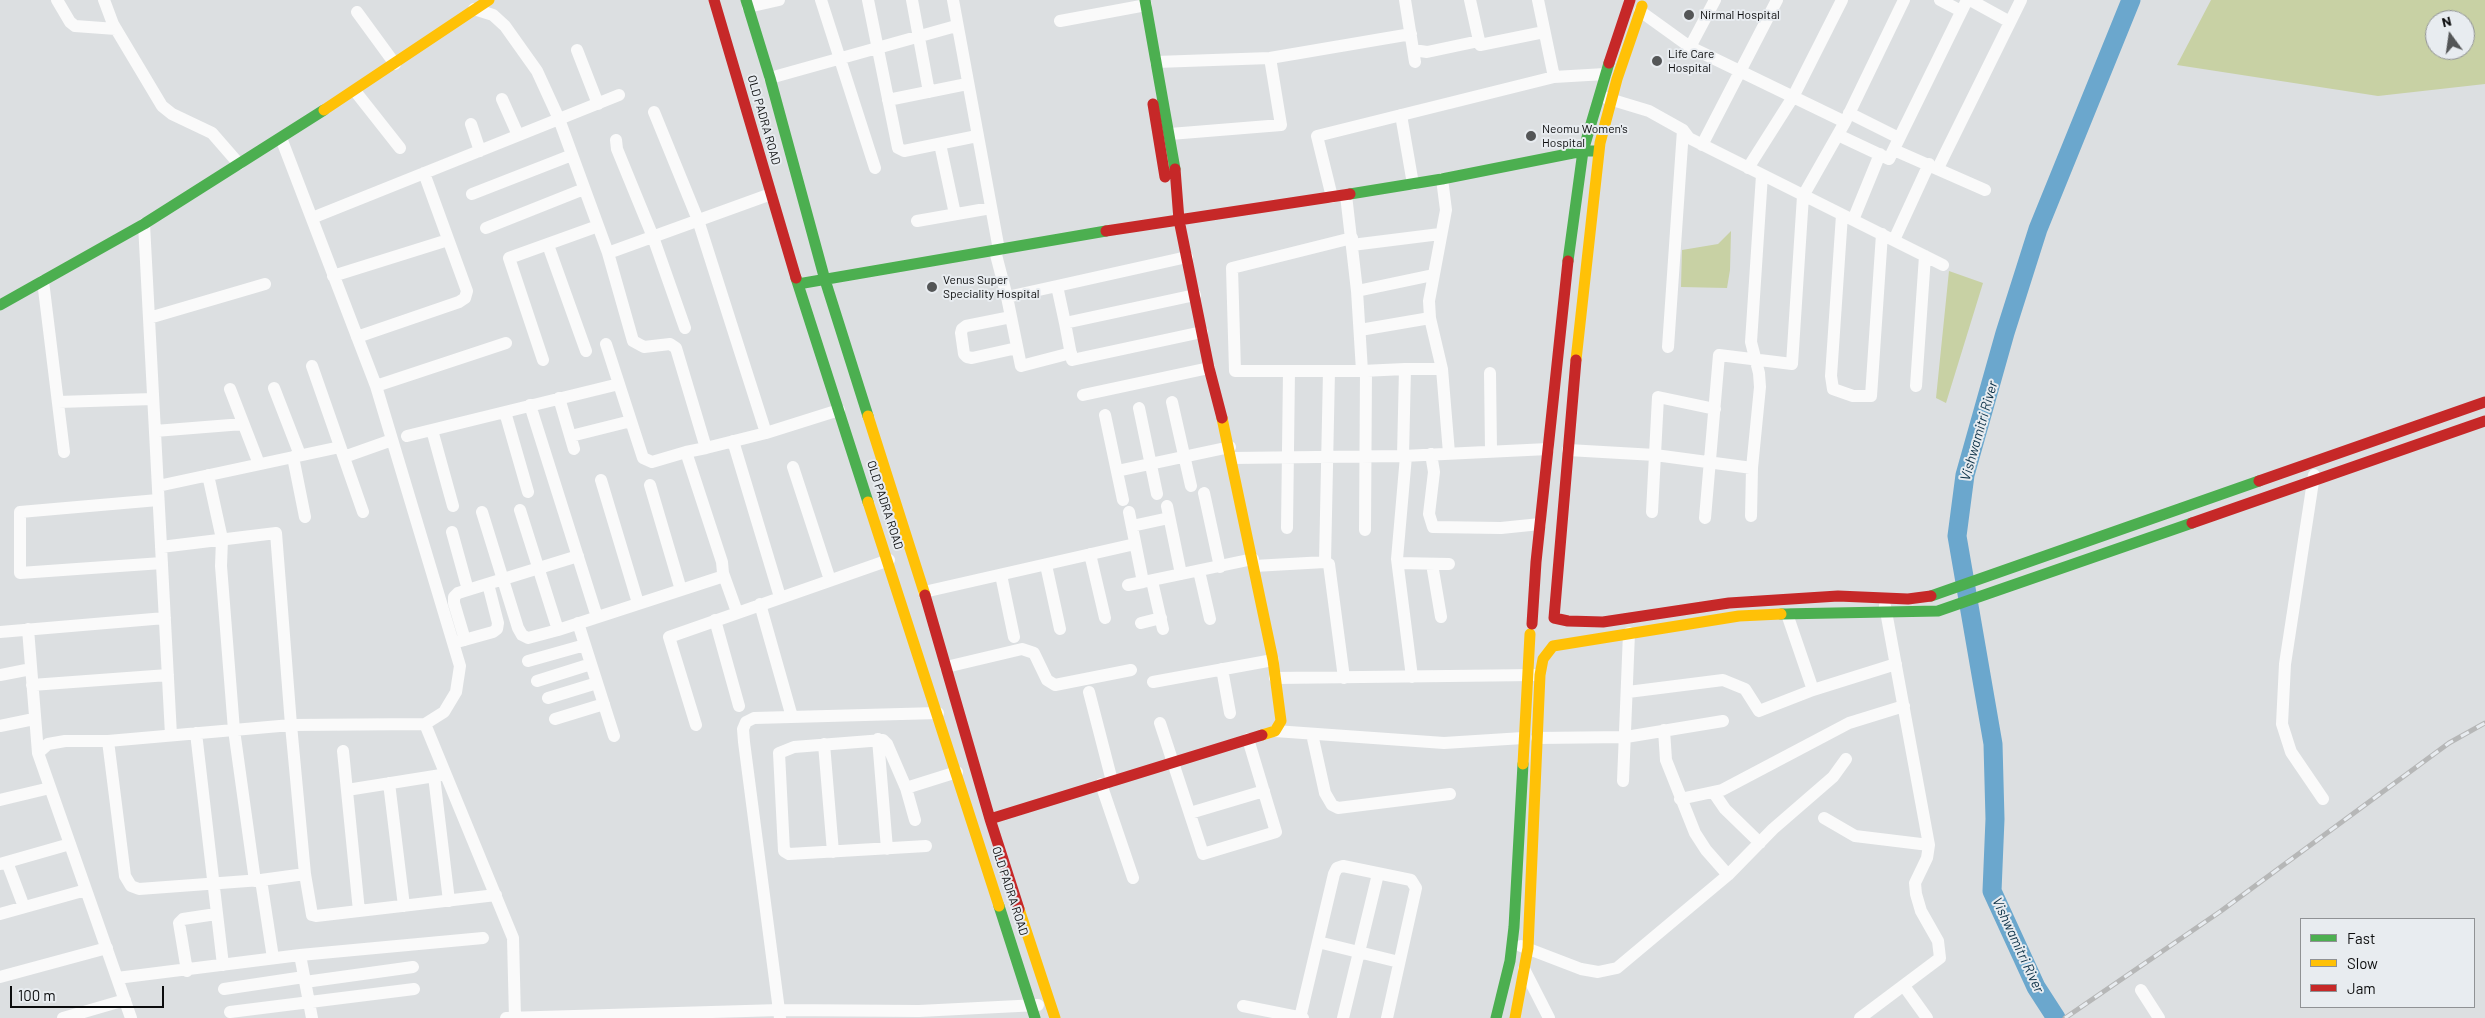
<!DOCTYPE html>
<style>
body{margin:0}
#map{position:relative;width:2485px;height:1018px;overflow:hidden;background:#dcdfe1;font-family:Barlow,sans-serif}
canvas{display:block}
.legend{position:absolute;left:2300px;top:918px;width:175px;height:90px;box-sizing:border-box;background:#e8ecf0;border:1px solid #909295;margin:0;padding:6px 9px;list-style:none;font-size:15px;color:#0b0c0d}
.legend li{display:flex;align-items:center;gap:10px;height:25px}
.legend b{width:25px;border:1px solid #909295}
.north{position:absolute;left:2425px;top:10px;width:50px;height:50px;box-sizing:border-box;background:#e8ecf0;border:1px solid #909295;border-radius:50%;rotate:346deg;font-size:14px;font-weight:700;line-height:20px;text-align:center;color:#0b0c0d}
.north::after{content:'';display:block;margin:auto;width:18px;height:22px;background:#545657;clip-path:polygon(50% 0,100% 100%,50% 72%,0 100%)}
.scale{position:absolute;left:10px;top:986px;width:154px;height:22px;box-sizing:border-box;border:2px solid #0b0c0d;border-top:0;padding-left:6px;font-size:15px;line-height:18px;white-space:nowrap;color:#0b0c0d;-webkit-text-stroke:4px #e8ecf0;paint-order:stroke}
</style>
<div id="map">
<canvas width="2485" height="1018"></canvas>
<ul class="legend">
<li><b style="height:6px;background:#4caf50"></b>Fast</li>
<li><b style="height:6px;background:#ffc107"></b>Slow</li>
<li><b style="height:6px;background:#c62828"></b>Jam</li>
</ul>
<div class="north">N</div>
<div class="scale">100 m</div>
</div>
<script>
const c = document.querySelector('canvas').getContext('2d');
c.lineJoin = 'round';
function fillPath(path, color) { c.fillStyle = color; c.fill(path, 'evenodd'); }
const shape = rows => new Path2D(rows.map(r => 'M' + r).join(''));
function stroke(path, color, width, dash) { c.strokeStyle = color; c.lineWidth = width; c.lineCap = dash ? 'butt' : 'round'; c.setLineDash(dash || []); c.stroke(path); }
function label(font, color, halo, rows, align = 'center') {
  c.font = font + ' Barlow,sans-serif'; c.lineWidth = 4; c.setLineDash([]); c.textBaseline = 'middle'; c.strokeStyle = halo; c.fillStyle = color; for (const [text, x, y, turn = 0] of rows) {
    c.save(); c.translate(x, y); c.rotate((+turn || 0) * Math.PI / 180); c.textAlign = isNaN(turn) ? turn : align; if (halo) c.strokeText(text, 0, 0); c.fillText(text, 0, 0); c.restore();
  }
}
fillPath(shape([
 [2211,0,2485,0,2485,84,2378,96,2177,65],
 [2435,20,2465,20,2465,50,2435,50],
 [1731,231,1730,270,1727,288,1681,287,1682,250,1718,244],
 [1949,271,1983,283,1946,403,1936,398]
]), '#c8d1a4');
stroke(shape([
 [2056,1018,2036,987,1992,891,1995,819,1993,744,1957,536,1965,475,2005,333,2038,229,2131,0]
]), '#6ba7cd', 19);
stroke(shape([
 [57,0,70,22,75,26,116,29],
 [104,0,113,24,162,106,172,114,212,133,239,164],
 [821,0,875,168],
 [868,0,898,148,904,151,977,136],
 [912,0,929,92],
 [953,0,999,250],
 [1405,0,1415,62],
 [1470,0,1480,45,1544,32],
 [1538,0,1554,77],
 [1940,0,1961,11],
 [1970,0,2010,22],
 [748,7,779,0],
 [474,9,493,15,505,26,537,71,559,119,608,253,771,194],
 [1640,11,1690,47,1845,122],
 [357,12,395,64],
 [1060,21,1146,5],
 [1690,47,1715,0],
 [577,50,598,104],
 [1413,50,1427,52,1479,41],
 [1156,62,1270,58,1411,34],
 [770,78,956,26],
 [355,91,400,148],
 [1606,98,1649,111,1683,130,1689,138,1943,265],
 [502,99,518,135],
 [888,100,967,84],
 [654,112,698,220,766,433],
 [1849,113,1899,138],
 [1401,115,1413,184],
 [471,124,480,151],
 [1170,134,1281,125,1270,58],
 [1838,135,1889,159,1967,0],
 [281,138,376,386,460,666,456,692,444,712,425,724],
 [616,140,617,149,653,237,685,328],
 [940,144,955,214],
 [1702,145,1777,0],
 [1894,150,1985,190],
 [1748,168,1793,97,1842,0],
 [1938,168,2021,0],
 [1442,179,1446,210,1429,301,1430,318,1442,369,1449,453],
 [472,194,572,155],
 [1346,195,1357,291,1362,371,1405,369,1403,456],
 [1332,197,1317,136,1554,77,1605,74],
 [1842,215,1831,376,1833,389,1853,396,1871,396,1882,234],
 [312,218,619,95],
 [1853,220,1880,154],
 [917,221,991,208],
 [144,224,171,735],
 [486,228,584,189],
 [1352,238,1232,268,1235,371,1362,371],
 [1894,240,1929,164],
 [548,245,586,351],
 [1352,245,1440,234],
 [995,251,1007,297,1021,366,1071,353],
 [608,253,633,341,644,347,670,344,676,348,706,448,766,433,839,410],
 [1187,257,1057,286,1065,323,1072,360,1202,332],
 [333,276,448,240],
 [43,281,64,452],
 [1357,291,1433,275],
 [1007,297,1057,286],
 [1011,317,966,326,962,329,961,333,964,354,967,357,972,358,1017,348],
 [149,318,265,284],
 [1065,323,1195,295],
 [1360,330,1430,318],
 [357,337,459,302,465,298,467,291,424,173],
 [606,344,643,458,652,462,686,452],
 [1668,347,1683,130],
 [543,360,509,258,598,226],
 [312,366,363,512],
 [1405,369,1442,369],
 [1490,373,1491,450],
 [376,386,506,343],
 [1916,386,1925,256],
 [274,388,300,455],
 [230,389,259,464],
 [1083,395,1209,368],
 [559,398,574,449],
 [58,402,153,399],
 [1172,402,1191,486],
 [530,405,597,617],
 [1139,408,1157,494],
 [505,412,528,492],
 [1105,415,1123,500],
 [432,430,453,506],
 [155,431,243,424],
 [407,436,619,384],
 [571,436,631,421],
 [733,441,780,597],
 [1568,450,1655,455,1752,468],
 [1431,454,1434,472,1429,514,1433,527,1501,528,1540,524],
 [1406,456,1397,559,1412,677],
 [293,457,305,517],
 [344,457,392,440],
 [1232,458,1403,456,1548,449],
 [793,467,830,580],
 [1117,471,1230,447],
 [208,475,222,539,221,566,234,730,255,881],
 [2314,475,2285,664,2282,724,2291,752,2323,799],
 [601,480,638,603],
 [650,485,681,590],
 [158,486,340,447],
 [1204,493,1220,567],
 [158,500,20,512,20,573,162,563],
 [1167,506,1181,574],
 [520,510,558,630],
 [482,512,518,628,522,635,528,638,558,630,721,577,723,573,722,562,686,452,706,448],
 [1129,512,1143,582,1253,559],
 [1652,512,1658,397,1715,409],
 [1751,516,1752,468,1760,387,1759,373,1751,342,1762,175],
 [1705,518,1719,355,1792,364,1803,196,1845,122,1904,0],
 [1132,526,1169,518],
 [1287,528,1289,371],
 [1365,530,1366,371],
 [452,532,468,590],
 [161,547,276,533,291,725,305,874,312,915,316,916,496,895],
 [1090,554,1105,618],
 [1325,562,1329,371],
 [1398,563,1449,564],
 [1432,564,1441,617],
 [1046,565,1060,629],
 [1254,566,1325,562,1329,564,1344,678],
 [1199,571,1210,619],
 [723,573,737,612],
 [1001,575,1014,637],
 [1152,581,1163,629],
 [1128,585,1143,582],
 [924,592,1135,544],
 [760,604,792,717],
 [1787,614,1813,690],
 [715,620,739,706],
 [578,623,614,736],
 [1141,623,1161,618],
 [28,629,38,753,131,1018],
 [0,632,165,618],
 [465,640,454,603,454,597,458,593,578,556],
 [457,642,493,632,497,629,498,623,488,584],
 [528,661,585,645],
 [946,667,1022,649,1034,653,1047,680,1055,685,1131,670],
 [1222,669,1230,713],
 [0,675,31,669],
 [1275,678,1535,675],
 [537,681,591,664],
 [1153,682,1273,660],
 [32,685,168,675],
 [1089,692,1112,781],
 [1628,692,1723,680,1745,689,1759,711,1813,690,1896,664],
 [548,698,597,683],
 [555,719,604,704],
 [1160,723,1203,854,1276,832,1248,739],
 [696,725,669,637,889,560],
 [0,726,34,719],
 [1664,730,1666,760,1695,833,1706,850,1728,875],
 [1275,731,1444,743,1523,738],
 [196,733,223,965],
 [1312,734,1325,793,1332,805,1338,808,1450,794],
 [1537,738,1626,737,1723,721],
 [878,739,887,849],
 [108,741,125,876,131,886,139,889,261,880,305,874],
 [824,744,833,852],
 [343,751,359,911],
 [38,753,48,744,65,741,108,741,291,725,425,724,513,938,515,1018],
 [434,776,449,901],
 [1623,781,1629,633],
 [389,783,404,906],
 [1101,784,1133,878],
 [906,788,957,772],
 [347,790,441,775],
 [1714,793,1725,809,1760,843],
 [1680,799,1722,790,1849,723,1904,706],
 [0,800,50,788],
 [1190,813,1264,791],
 [1824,818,1855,836,1929,845],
 [915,820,906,788,887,744,883,740,794,747,779,753,784,851,789,854,926,846],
 [7,862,24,907],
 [0,864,70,844],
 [261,880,273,958],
 [0,914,86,890],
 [1318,942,1399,962],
 [1521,946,1581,969,1598,972,1617,968,1728,875,1773,829,1833,777,1846,759],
 [300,955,312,1018],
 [1524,969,1549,1018],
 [187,971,179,923,183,919,216,914],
 [0,977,107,948],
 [117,978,300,955,483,938],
 [305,982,413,967],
 [1904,986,1927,1018],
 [224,989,304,977],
 [2141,990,2159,1018],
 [1243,1006,1303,1018],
 [230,1012,414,989],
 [63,1018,125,1000],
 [506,1018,780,1010,919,1011,1038,1005],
 [780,1018,744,742,743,729,746,722,754,718,938,713],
 [1300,1018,1334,874,1337,868,1343,866,1411,880,1416,888,1387,1018],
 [1343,1018,1378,874],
 [1860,1018,1940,958,1938,941,1921,911,1916,894,1915,883,1927,858,1929,845,1885,606]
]), '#fafafa', 12);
stroke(shape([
 [746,0,770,78,825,280,868,416],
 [1145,0,1175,169],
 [1350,194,1442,179,1583,151,1596,151],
 [1568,261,1583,151,1609,63],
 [796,278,868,502],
 [798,284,1106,231],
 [0,305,144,224,324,110],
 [1931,596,2259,481],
 [1781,614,1938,611,2192,523],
 [999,906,1035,1018],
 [1496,1018,1510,961,1514,927,1523,764]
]), '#4caf50', 11);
stroke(shape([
 [324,110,489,0],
 [1576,360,1600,143,1617,79,1642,6],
 [868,416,925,595],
 [1222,418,1273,660,1281,721,1275,731,1262,735],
 [868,502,999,906],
 [1553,646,1739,616,1781,614],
 [1523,764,1530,634],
 [1019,909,1055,1018],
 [1515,1018,1528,948,1540,675,1543,659,1553,646]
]), '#ffc107', 11);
stroke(shape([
 [714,0,796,278],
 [1609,63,1630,0],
 [1153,104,1165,177],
 [1175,169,1179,220,1209,368,1222,418],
 [1106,231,1350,194],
 [2259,481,2485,402],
 [2192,523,2485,421],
 [925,595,990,819,1019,909],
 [1554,618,1568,621,1603,622,1729,603,1838,596,1908,599,1931,596],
 [1554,618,1576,360],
 [1532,624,1536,562,1568,261],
 [990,819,1262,735]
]), '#c62828', 11);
const rail = shape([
 [2065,1018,2221,911,2449,743,2485,723]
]);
stroke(rail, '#b6b7b7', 5);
stroke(rail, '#e8ecf0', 3, [9]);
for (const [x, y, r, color] of [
 [1689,15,6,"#545657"],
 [1657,61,6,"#545657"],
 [1531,136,6,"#545657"],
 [932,287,6,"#545657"]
]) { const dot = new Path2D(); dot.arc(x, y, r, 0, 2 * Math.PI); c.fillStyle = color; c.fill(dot); stroke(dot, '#e8ecf0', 2); }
label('12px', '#0b0c0d', '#e8ecf0', [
 ["Nirmal Hospital",1700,15],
 ["Life Care",1668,54],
 ["Hospital",1668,68],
 ["Neomu Women's",1542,129],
 ["Hospital",1542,143],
 ["Venus Super",943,280],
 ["Speciality Hospital",943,294]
], 'left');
label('12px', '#0b0c0d', '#e8ecf0', [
 ["OLD PADRA ROAD",764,120,74],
 ["OLD PADRA ROAD",885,505,72],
 ["OLD PADRA ROAD",1010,891,72]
]);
label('italic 14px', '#0c3147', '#e8ecf0', [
 ["Vishwamitri River",1979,431,-74],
 ["Vishwamitri River",2018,945,65]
]);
</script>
